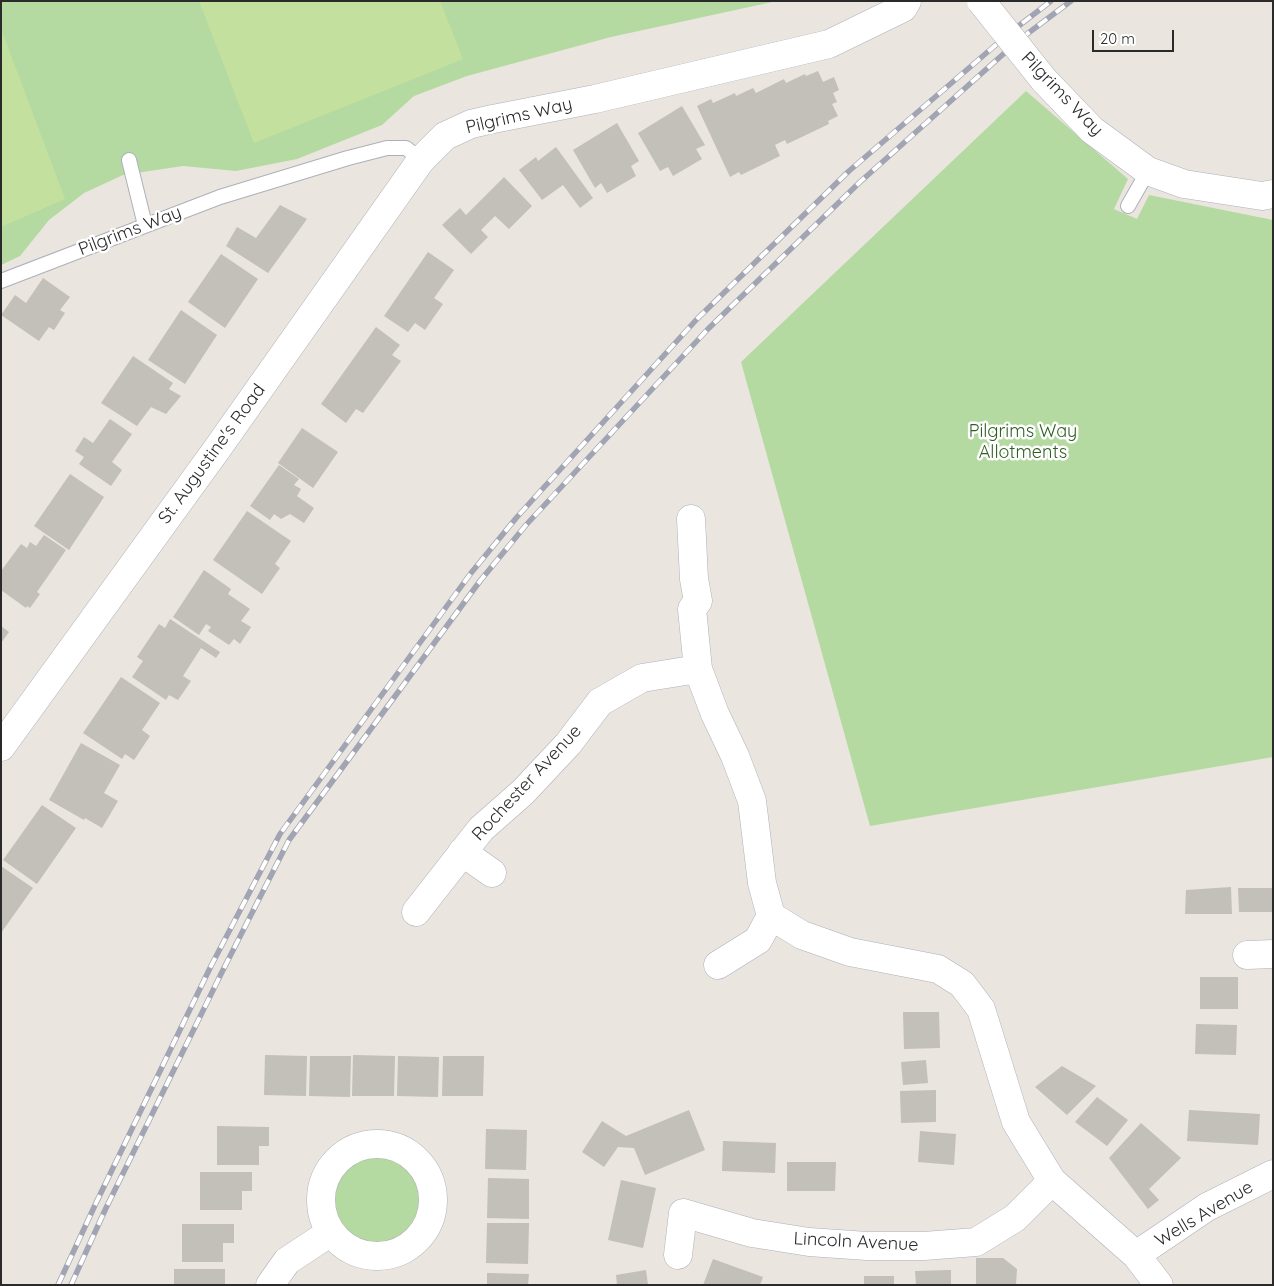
<!DOCTYPE html>
<style>
body{margin:0}
#map{position:relative;width:1274px;height:1286px;overflow:hidden;background:#eae5de;font-family:Quicksand,sans-serif}
canvas{display:block}
.frame{position:absolute;inset:0;border:2px solid #2a2a2a;pointer-events:none}
.scale{position:absolute;left:1092px;top:30px;width:82px;height:22px;box-sizing:border-box;border:2px solid #2a2a2a;border-top:0;padding-left:6px;font-size:15px;line-height:18px;white-space:nowrap;color:#2a2a2a;-webkit-text-stroke:4px #fff;paint-order:stroke}
</style>
<div id="map">
<canvas width="1274" height="1286"></canvas>
<div class="frame"></div>
<div class="scale">20 m</div>
</div>
<script>
const c = document.querySelector('canvas').getContext('2d');
c.lineJoin = 'round';
function fillPath(path, color) { c.fillStyle = color; c.fill(path, 'evenodd'); }
const shape = rows => new Path2D(rows.map(r => 'M' + r).join(''));
function stroke(path, color, width, dash) { c.strokeStyle = color; c.lineWidth = width; c.lineCap = dash ? 'butt' : 'round'; c.setLineDash(dash || []); c.stroke(path); }
function label(font, color, halo, rows, align = 'center') {
  c.font = font + ' Quicksand,sans-serif'; c.lineWidth = 5; c.setLineDash([]); c.textBaseline = 'middle'; c.strokeStyle = halo; c.fillStyle = color; for (const [text, x, y, turn = 0] of rows) {
    c.save(); c.translate(x, y); c.rotate((+turn || 0) * Math.PI / 180); c.textAlign = isNaN(turn) ? turn : align; if (halo) c.strokeText(text, 0, 0); c.fillText(text, 0, 0); c.restore();
  }
}
fillPath(shape([
 [1,1,777,1,611,37,467,76,414,96,382,125,297,159,236,171,183,166,123,175,84,193,49,220,20,256,1,265],
 [1026,91,1128,179,1114,209,1137,219,1149,195,1273,220,1273,757,870,826,741,362],
 '332 1199a45 45 0 1 1 90 0a45 45 0 1 1-90 0Z'
]), '#b4daa1');
fillPath(shape([
 [199,1,440,1,463,59,254,143],
 [1,29,65,199,1,227]
]), '#c4e09e');
fillPath(shape([
 [818,71,823,82,834,77,839,90,833,93,837,102,832,104,838,116,828,121,829,124,787,144,785,140,775,145,780,156,741,175,739,172,730,177,697,106,711,99,713,103,735,93,736,96,753,88,756,93,784,79,786,83,805,74,806,76],
 [682,106,705,145,696,149,702,159,673,176,668,167,660,171,638,133],
 [617,123,639,161,631,166,636,176,607,193,601,183,595,188,573,150],
 [556,147,593,198,580,208,563,185,542,200,519,170,536,157,538,161],
 [504,177,532,206,509,229,495,216,481,230,488,237,471,254,442,225,460,208,466,215],
 [280,205,307,219,268,273,226,246,237,227,256,238],
 [428,252,454,270,434,298,443,304,425,330,415,323,408,332,384,316],
 [221,254,258,279,225,328,188,302],
 [43,278,70,297,60,310,65,313,54,330,49,327,39,341,1,315,15,295,26,303],
 [181,310,217,335,185,384,148,360],
 [376,327,400,345,392,355,401,361,363,413,356,409,346,423,321,404],
 [133,356,173,383,169,389,181,396,166,414,151,407,137,426,101,403],
 [110,419,132,434,112,462,122,470,111,486,79,464,84,457,75,451,84,437,93,443],
 [302,428,338,452,313,488,278,463],
 [279,465,299,479,294,485,301,489,297,496,314,508,304,523,290,514,281,519,274,514,270,520,250,506],
 [70,474,104,497,69,550,34,526],
 [247,511,291,541,275,564,280,568,262,594,213,560],
 [44,535,66,550,37,592,40,594,30,608,27,606,26,608,1,590,1,571,21,544,27,548,30,542,36,546],
 [204,570,231,589,228,594,250,609,241,621,251,627,240,644,234,639,229,645,208,631,211,627,206,624,199,635,173,617],
 [170,619,220,652,216,658,201,648,183,676,191,681,178,700,169,695,166,700,132,677,143,661,137,657,159,624,165,628],
 [1,626,9,632,1,643],
 [121,677,160,703,142,730,150,736,134,760,125,754,122,759,83,733],
 [81,743,120,765,104,793,118,801,102,828,85,818,84,820,49,800],
 [42,805,76,828,37,884,3,860],
 [1,866,33,888,1,933],
 [1231,887,1232,914,1185,914,1186,890],
 [1238,888,1273,888,1273,912,1239,912],
 [1200,977,1238,977,1238,1009,1200,1009],
 [903,1012,939,1012,940,1048,904,1049],
 [1196,1024,1237,1025,1236,1055,1195,1054],
 [265,1055,307,1056,306,1096,264,1095],
 [353,1055,395,1056,394,1096,352,1096],
 [310,1056,351,1056,350,1097,309,1096],
 [398,1056,439,1057,438,1097,397,1096],
 [443,1056,484,1056,483,1096,442,1096],
 [926,1060,928,1083,903,1085,901,1062],
 [1062,1066,1096,1086,1067,1115,1035,1087],
 [936,1090,936,1122,901,1123,900,1091],
 [1097,1097,1128,1120,1107,1146,1075,1122],
 [689,1110,705,1150,645,1175,634,1148,618,1147,604,1167,582,1152,602,1121,626,1136],
 [1189,1110,1260,1114,1258,1145,1187,1141],
 [1141,1123,1181,1158,1149,1189,1159,1200,1148,1209,1109,1158],
 [217,1126,269,1127,269,1146,259,1146,259,1165,217,1165],
 [486,1129,527,1130,526,1170,485,1169],
 [920,1131,956,1134,954,1165,918,1162],
 [723,1141,776,1143,775,1173,722,1171],
 [787,1162,836,1162,835,1191,787,1191],
 [200,1172,252,1172,252,1191,242,1191,242,1210,200,1210],
 [488,1178,529,1179,529,1219,487,1218],
 [621,1180,656,1188,643,1248,608,1240],
 [487,1223,529,1223,528,1264,486,1263],
 [182,1224,234,1224,234,1243,223,1243,223,1262,182,1262],
 [976,1258,1003,1258,1017,1269,1016,1285,976,1285],
 [713,1259,763,1277,760,1285,703,1285],
 [174,1269,225,1269,225,1285,174,1285],
 [646,1270,648,1285,617,1285,616,1275],
 [951,1270,951,1285,916,1285,915,1271],
 [487,1273,529,1274,528,1285,487,1285],
 [864,1276,894,1276,894,1285,864,1285]
]), '#c3bfb9');
const service = shape([
 [129,160,145,225],
 [1128,206,1148,171],
 [1,281,220,197,348,158,387,148,406,148,421,160]
]);
const minor = shape([
 [1044,80,1092,130,1148,171,1184,184,1262,196,1273,194],
 [691,519,694,579,698,601,692,609,698,669],
 [1,747,217,449,421,160,445,136,471,124,493,119,595,99,829,44,903,8,907,1],
 [462,852,492,873],
 [416,912,481,829,523,792,568,744,600,702,642,678,698,669,715,714,735,756,752,801,762,883,771,916,802,935,850,952,938,969,962,984,981,1009,1016,1122,1052,1181,1136,1255,1159,1285],
 [1247,955,1273,954],
 [718,965,758,940,771,916],
 '321 1200a56 56 0 1 1 112 0a56 56 0 1 1-112 0Z',
 [678,1255,683,1213,752,1233,809,1242,867,1246,924,1246,976,1242,1015,1218,1052,1181],
 [1136,1255,1207,1207,1273,1174],
 [270,1285,287,1261,331,1232]
]);
stroke(service, '#aeb0b9', 16);
stroke(minor, '#aeb0b9', 29);
stroke(service, '#fff', 14);
stroke(minor, '#fff', 28);
const rail = shape([
 [58,1285,96,1203,211,966,280,834,471,573,517,517,697,319,849,171,1012,31,1051,1],
 [71,1285,106,1208,222,972,289,840,480,581,526,525,708,329,860,182,1019,40,1071,1]
]);
stroke(rail, '#a1a4b2', 5.5);
stroke(rail, '#fff', 4, [11]);
const minorBridge = shape([
 [981,1,1044,80]
]);
stroke(minorBridge, '#aeb0b9', 29, []);
stroke(minorBridge, '#fff', 28);
label('18px', '#2a2a2a', '#fff', [
 ["Pilgrims Way",1062,94,46],
 ["Pilgrims Way",519,116,-13],
 ["Pilgrims Way",130,231,-21],
 ["St. Augustine's Road",212,454,-54],
 ["Rochester Avenue",527,783,-47],
 ["Wells Avenue",1204,1214,-31],
 ["Lincoln Avenue",856,1242,3]
]);
label('18px', '#2f5e23', '#fff', [
 ["Pilgrims Way",1023,432],
 ["Allotments",1023,453]
]);
</script>
